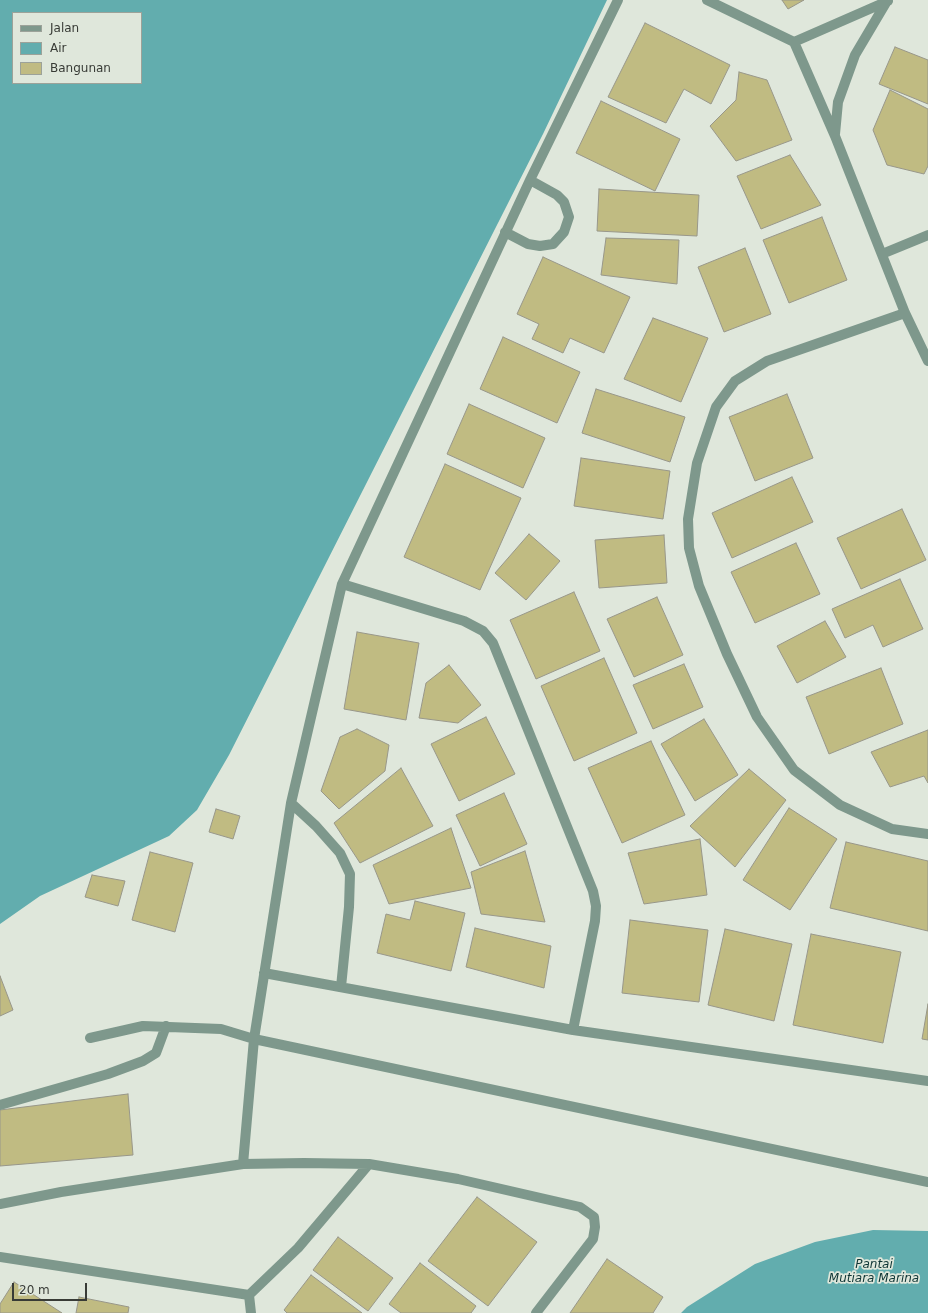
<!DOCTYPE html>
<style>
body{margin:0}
#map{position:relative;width:928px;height:1313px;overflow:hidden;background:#dfe7db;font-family:"DejaVu Sans",sans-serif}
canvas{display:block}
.legend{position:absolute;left:12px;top:12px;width:130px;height:72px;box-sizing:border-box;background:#dfe7db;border:1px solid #9ca299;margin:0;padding:5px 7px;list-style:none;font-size:12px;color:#383b36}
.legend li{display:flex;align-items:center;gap:8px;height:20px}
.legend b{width:20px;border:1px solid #9ca299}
.scale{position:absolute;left:12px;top:1283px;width:75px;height:18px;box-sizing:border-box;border:2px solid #383b36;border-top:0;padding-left:5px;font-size:12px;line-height:14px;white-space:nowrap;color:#383b36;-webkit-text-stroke:3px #dfe7db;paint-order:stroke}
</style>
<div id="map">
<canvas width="928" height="1313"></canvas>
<ul class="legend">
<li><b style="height:5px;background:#7e988c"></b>Jalan</li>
<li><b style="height:11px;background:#62adae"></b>Air</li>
<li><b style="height:11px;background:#c0bb82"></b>Bangunan</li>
</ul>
<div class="scale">20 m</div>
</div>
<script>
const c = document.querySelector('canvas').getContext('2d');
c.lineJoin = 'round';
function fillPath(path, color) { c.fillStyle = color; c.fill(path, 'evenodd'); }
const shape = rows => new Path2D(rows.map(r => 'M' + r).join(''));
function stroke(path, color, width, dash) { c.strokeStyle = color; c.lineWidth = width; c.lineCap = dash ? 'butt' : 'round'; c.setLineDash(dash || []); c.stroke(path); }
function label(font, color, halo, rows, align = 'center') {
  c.font = font + ' "DejaVu Sans",sans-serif'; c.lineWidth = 3.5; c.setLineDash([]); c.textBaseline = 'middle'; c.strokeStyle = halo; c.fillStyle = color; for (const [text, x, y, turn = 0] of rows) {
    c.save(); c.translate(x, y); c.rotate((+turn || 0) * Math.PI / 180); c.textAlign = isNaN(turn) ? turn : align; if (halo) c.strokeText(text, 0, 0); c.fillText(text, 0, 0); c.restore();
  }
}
fillPath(shape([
 [0,0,607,0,543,134,229,755,197,810,169,836,40,896,0,924],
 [13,13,141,13,141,83,13,83],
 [873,1230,928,1231,928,1313,681,1313,687,1307,755,1264,815,1242]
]), '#62adae');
const building = shape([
 [782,0,804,0,788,9,782,0],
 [645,23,730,65,711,104,684,89,666,123,608,97,645,23],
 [895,47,928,60,928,104,879,84,895,47],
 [739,72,767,80,792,140,736,161,710,126,736,100,739,72],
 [890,90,928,109,928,166,924,174,887,165,873,130,890,90],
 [601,101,680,139,655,191,576,153,601,101],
 [790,155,821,205,761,229,737,176,790,155],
 [599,189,699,195,697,236,597,231,599,189],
 [822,217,847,280,789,303,763,240,822,217],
 [606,238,679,240,677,284,601,275,606,238],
 [745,248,771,314,724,332,698,267,745,248],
 [543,257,630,297,604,353,570,338,563,353,532,339,539,324,517,314,543,257],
 [653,318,708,338,681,402,624,379,653,318],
 [503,337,580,372,557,423,480,389,503,337],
 [596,389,685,417,670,462,582,433,596,389],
 [787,394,813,458,755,481,729,417,787,394],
 [469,404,545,438,523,488,447,454,469,404],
 [581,458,670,471,663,519,574,506,581,458],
 [445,464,521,498,480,590,404,557,445,464],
 [792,477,813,522,732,558,712,513,792,477],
 [902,509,926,560,861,589,837,538,902,509],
 [529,534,560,561,526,600,495,573,529,534],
 [664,535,667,583,599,588,595,540,664,535],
 [796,543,820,594,755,623,731,572,796,543],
 [900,579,923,629,883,647,873,625,845,638,832,609,900,579],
 [574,592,600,651,536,679,510,620,574,592],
 [657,597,683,655,634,677,607,619,657,597],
 [825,621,846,657,797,683,777,646,825,621],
 [357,632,419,643,406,720,344,709,357,632],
 [604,658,637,733,574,761,541,686,604,658],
 [684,664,703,707,653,729,633,685,684,664],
 [449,665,481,705,458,723,419,718,426,683,449,665],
 [881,668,903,724,829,754,806,697,881,668],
 [486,717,515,774,459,801,431,744,486,717],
 [704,719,738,775,695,801,661,744,704,719],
 [357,729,389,745,385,771,339,809,321,791,340,737,357,729],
 [928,730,928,783,924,776,890,787,871,752,928,730],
 [651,741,685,815,622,843,588,768,651,741],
 [401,768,433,826,360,863,334,823,401,768],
 [749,769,786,800,735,867,690,826,749,769],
 [504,793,527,844,480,866,456,815,504,793],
 [789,808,837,839,790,910,743,880,789,808],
 [216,809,240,816,233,839,209,832,216,809],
 [451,828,471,888,389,904,373,865,451,828],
 [700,839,707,895,644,904,628,853,700,839],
 [846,842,928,861,928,931,830,908,846,842],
 [525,851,545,922,481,914,471,872,525,851],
 [150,852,193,863,175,932,132,920,150,852],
 [92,875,125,881,118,906,85,897,92,875],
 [415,901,465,913,451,971,377,953,386,914,410,920,415,901],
 [630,920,708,930,699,1002,622,993,630,920],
 [475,928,551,946,544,988,466,967,475,928],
 [725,929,792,944,774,1021,708,1005,725,929],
 [811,934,901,952,883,1043,793,1025,811,934],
 [0,976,13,1010,0,1016,0,976],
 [928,1004,928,1040,922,1039,928,1004],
 [128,1094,133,1155,0,1166,0,1110,128,1094],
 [477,1197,537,1242,488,1306,428,1261,477,1197],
 [338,1237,393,1278,368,1311,313,1270,338,1237],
 [607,1259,663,1297,653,1313,570,1313,607,1259],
 [420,1263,476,1306,471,1313,401,1313,389,1304,420,1263],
 [311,1275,362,1313,287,1313,284,1310,311,1275],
 [14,1282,62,1313,0,1313,0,1304,14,1282],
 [79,1297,129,1307,128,1313,76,1313,79,1297]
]);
fillPath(building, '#c0bb82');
stroke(building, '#98978a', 1);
stroke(shape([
 [707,0,794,42,835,136,905,313,928,361],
 [794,42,888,1],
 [835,134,838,102,855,55,887,1],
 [505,232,528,244,540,246,553,244,564,232,569,217,564,202,557,195,530,180],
 [882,254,928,235],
 [905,313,767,361,735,381,716,407,697,463,688,519,689,548,699,586,727,654,757,717,794,770,840,805,892,829,928,834],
 [342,584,464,621,483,631,493,643,593,891,596,906,595,921,573,1030],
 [291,803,316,826,340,853,350,874,349,907,341,987],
 [264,973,573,1030,928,1081],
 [90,1038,143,1026,221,1029,254,1039,928,1182],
 [0,1105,108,1074,143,1061,156,1053,166,1026],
 [0,1204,61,1192,243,1164],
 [0,1257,249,1295],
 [251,1313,249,1295,298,1248,369,1164],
 [536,1313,593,1239,595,1227,594,1217,580,1207,458,1179,369,1164,304,1163,243,1164,254,1039,291,803,342,584,530,180,618,0]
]), '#7e988c', 10);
label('italic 12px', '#0d3434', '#dfe7db', [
 ["Pantai",874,1265],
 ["Mutiara Marina",874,1279]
]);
</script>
